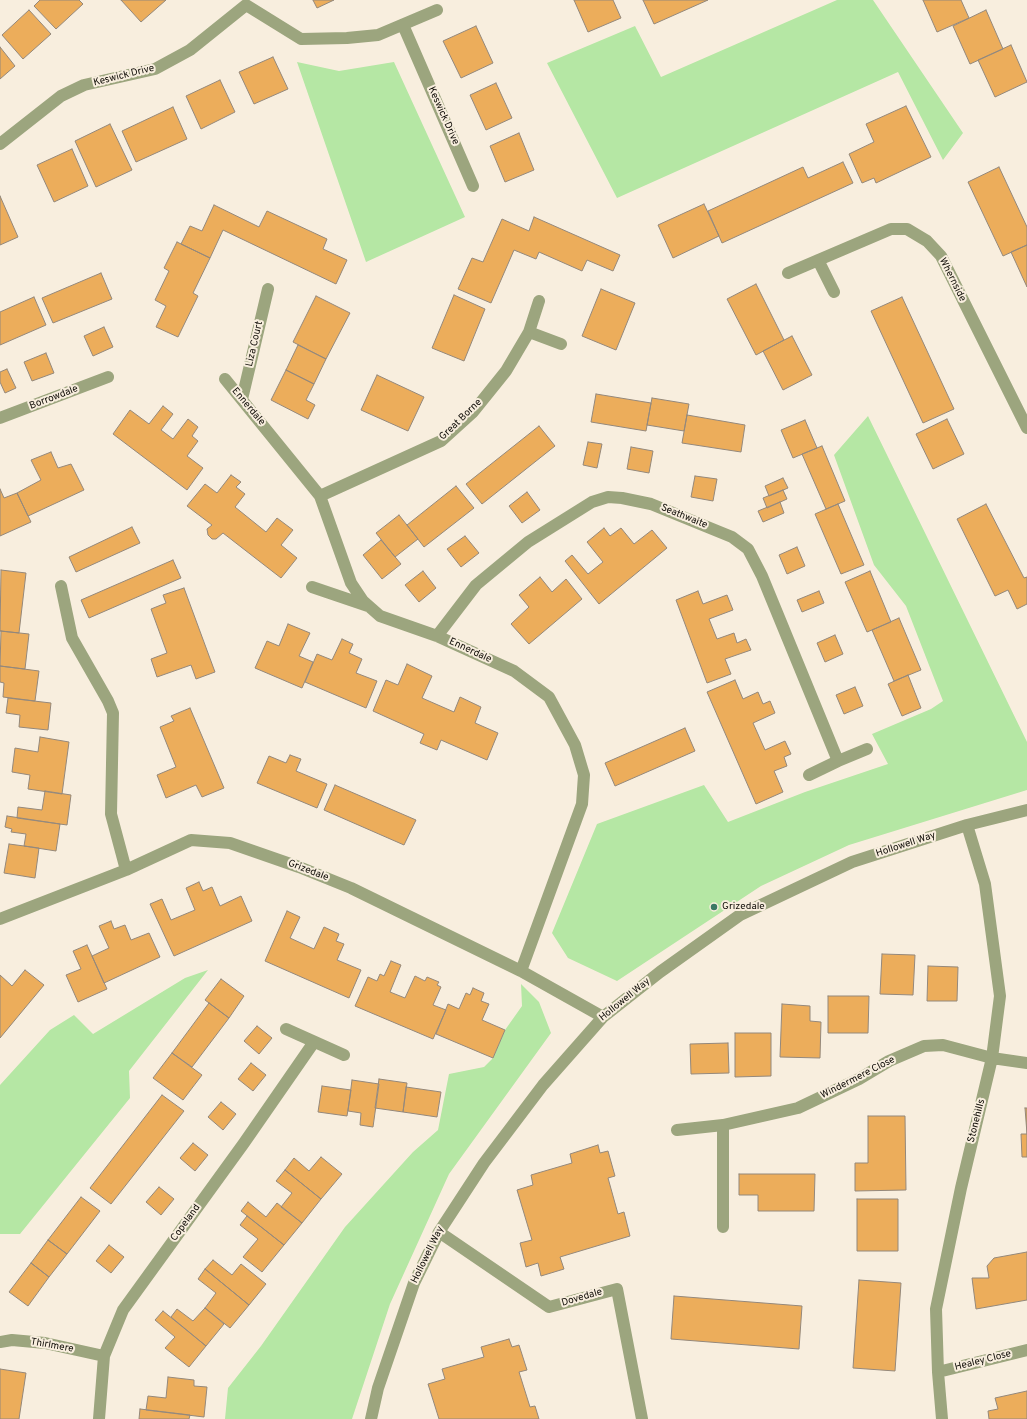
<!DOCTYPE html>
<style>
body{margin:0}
canvas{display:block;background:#f8eede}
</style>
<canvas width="1027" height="1419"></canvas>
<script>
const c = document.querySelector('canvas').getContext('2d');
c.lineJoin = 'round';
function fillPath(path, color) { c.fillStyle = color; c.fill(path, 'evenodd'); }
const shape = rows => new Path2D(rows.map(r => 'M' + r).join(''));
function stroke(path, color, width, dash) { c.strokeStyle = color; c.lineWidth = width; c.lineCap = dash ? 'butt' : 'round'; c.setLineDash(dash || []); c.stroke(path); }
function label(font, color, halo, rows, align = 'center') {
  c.font = font + ' Overpass,sans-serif'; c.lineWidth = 4; c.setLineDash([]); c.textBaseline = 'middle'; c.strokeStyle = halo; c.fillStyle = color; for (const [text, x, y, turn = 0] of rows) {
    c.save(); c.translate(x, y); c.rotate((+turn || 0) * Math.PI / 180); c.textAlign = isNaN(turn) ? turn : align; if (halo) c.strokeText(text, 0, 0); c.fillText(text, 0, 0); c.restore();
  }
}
fillPath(shape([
 [837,0,873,0,963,133,943,160,898,72,617,198,547,63,635,26,661,77],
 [297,62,339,71,394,62,465,217,366,262],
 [868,416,1027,742,1027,790,849,845,761,886,617,981,568,958,552,933,597,824,704,785,728,822,805,792,888,764,872,734,931,709,943,701,906,606,874,565,834,455],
 [208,970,129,1071,130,1098,20,1234,0,1234,0,1085,50,1030,74,1015,93,1034,185,978],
 [521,984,539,1002,551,1033,449,1174,390,1304,352,1419,225,1419,228,1388,261,1346,345,1227,413,1152,438,1130,449,1074,484,1067,493,1058,505,1030,522,1006]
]), '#b5e7a4');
const building = shape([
 [40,0,79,0,83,4,56,29,34,6,40,0],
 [121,0,166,0,141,22,121,0],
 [313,0,334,0,317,8,313,0],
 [574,0,613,0,621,18,588,32,574,0],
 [643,0,708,0,654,24,643,0],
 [923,0,961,0,969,18,937,32,923,0],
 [29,10,51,34,23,59,2,35,29,10],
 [986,10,1003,49,970,64,953,26,986,10],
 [476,26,493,63,461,78,443,41,476,26],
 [1011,45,1027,82,995,97,978,60,1011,45],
 [0,47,15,66,0,79,0,47],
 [273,57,288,89,254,104,239,72,273,57],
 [220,80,235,112,201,129,186,96,220,80],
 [496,83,512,118,486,130,470,95,496,83],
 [906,106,931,157,876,183,874,178,862,183,849,154,874,142,866,124,906,106],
 [173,107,187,139,136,162,122,131,173,107],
 [110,124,132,170,96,187,75,141,110,124],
 [519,133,534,170,505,182,490,146,519,133],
 [72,149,88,186,54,202,37,165,72,149],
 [843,162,853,183,722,243,708,211,803,167,808,178,843,162],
 [999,167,1027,227,1027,245,1003,256,968,182,999,167],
 [0,196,18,237,0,245,0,196],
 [704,204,719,236,673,258,658,225,704,204],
 [214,205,259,227,267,211,327,239,323,249,347,260,336,284,223,230,210,258,181,244,190,226,202,231,214,205],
 [534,217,620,255,613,271,587,260,582,271,539,252,536,259,514,250,491,303,458,289,472,258,483,262,502,219,529,231,534,217],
 [177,242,210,258,193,293,198,296,178,337,156,327,166,306,155,300,169,271,164,268,177,242],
 [1027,245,1027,287,1011,252,1027,245],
 [101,273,112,299,53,323,42,298,101,273],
 [756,284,784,340,756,355,727,299,756,284],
 [601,289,635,303,616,350,582,336,601,289],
 [454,295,485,309,464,361,432,348,454,295],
 [316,296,350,313,326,359,293,342,316,296],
 [34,297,46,325,0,345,0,312,34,297],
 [902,297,954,409,923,423,871,311,902,297],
 [104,327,113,347,93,356,84,336,104,327],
 [792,336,812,375,783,390,763,351,792,336],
 [298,345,326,359,314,384,286,370,298,345],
 [46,353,54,373,32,381,24,362,46,353],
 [7,369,16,388,5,393,0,382,0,372,7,369],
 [286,370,314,384,306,400,315,405,308,419,271,400,286,370],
 [377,375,424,397,408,431,361,410,377,375],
 [596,394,651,403,646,431,591,422,596,394],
 [652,398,689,404,684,431,647,425,652,398],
 [163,406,173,414,161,430,173,439,188,419,198,427,192,436,198,441,187,456,203,468,187,490,113,434,130,410,149,424,163,406],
 [687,415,745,425,741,452,682,443,687,415],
 [947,419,964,454,933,469,916,434,947,419],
 [805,420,817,448,793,458,781,430,805,420],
 [539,426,555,446,482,504,466,484,539,426],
 [588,442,602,444,597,468,583,465,588,442],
 [822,446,845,501,826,509,802,454,822,446],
 [631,447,653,451,649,473,627,469,631,447],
 [51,452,58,468,71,464,84,490,28,516,17,493,41,480,31,460,51,452],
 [231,475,241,482,236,487,245,494,235,507,266,532,277,518,293,530,281,545,297,558,281,578,223,533,216,539,212,539,208,535,207,529,212,525,187,506,205,484,217,493,231,475],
 [695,476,717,479,713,501,691,497,695,476],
 [783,478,788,488,769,496,765,486,783,478],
 [456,486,474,508,424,547,407,525,456,486],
 [0,489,4,498,17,493,31,522,0,536,0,489],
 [783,490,787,499,767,508,763,498,783,490],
 [527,492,540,510,522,523,509,506,527,492],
 [780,502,784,513,763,522,758,511,780,502],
 [838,504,864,565,841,574,815,514,838,504],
 [986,504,1024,578,1027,577,1027,604,1017,609,1008,590,995,596,957,519,986,504],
 [399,515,418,539,395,557,376,533,399,515],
 [132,527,140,543,76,572,69,557,132,527],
 [604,528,610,536,621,528,634,544,652,530,667,548,599,604,565,561,572,555,588,574,603,562,587,542,604,528],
 [465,536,479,553,461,567,447,549,465,536],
 [381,540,401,564,382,579,363,555,381,540],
 [797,547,805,566,787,574,779,555,797,547],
 [173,560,181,578,89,618,81,600,173,560],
 [1,570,26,573,19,633,0,631,1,570],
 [423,571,436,588,419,602,405,585,423,571],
 [870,571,891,622,867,632,845,582,870,571],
 [540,577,552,592,566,579,582,599,529,644,511,624,529,607,519,595,540,577],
 [184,588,215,672,196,679,191,665,157,677,151,659,167,653,151,609,166,603,163,595,184,588],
 [698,591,703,604,727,595,733,610,709,619,717,639,734,633,737,643,746,639,751,650,725,659,731,674,707,683,676,600,698,591],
 [819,591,824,603,802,612,797,600,819,591],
 [899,618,921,670,894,681,872,630,899,618],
 [288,624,310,633,299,656,313,662,302,688,255,668,267,641,279,646,288,624],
 [1,631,29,634,25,669,0,666,1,631],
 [835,635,843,654,825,662,817,643,835,635],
 [342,639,353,644,349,653,362,659,356,673,377,681,366,708,305,682,317,654,332,660,342,639],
 [407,664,432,676,422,698,454,712,460,697,481,707,475,723,498,733,487,760,441,740,437,750,420,743,424,734,373,711,386,680,398,685,407,664],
 [0,666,39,671,35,701,3,697,4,683,0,682,0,666],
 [908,675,921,708,902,716,888,684,908,675],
 [735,680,743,699,758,692,763,704,770,701,775,713,753,723,765,750,785,741,791,754,784,757,787,766,774,771,783,792,756,804,707,692,735,680],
 [855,687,863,706,844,714,836,695,855,687],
 [8,698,51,703,48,730,19,727,20,715,6,713,8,698],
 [190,708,224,788,202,797,196,785,166,798,157,775,176,767,160,727,174,721,171,716,190,708],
 [685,728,695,751,615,786,605,763,685,728],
 [40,737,69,742,62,794,28,789,30,775,12,772,15,748,38,752,40,737],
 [290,755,301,759,296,771,327,784,317,808,257,783,269,756,286,763,290,755],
 [335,785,416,820,404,845,324,810,335,785],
 [45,791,71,795,67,825,17,818,18,807,42,810,45,791],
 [7,816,60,824,56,851,24,846,26,834,11,832,12,829,5,827,7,816],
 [9,844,39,848,35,878,4,873,9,844],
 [199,882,203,891,212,887,220,906,241,896,252,921,174,956,150,904,162,899,171,920,195,910,186,888,199,882],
 [287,911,300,917,290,938,314,949,324,927,339,934,336,941,344,944,337,960,361,970,349,998,265,961,287,911],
 [111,921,114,929,125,925,131,940,149,933,160,957,104,983,92,956,109,948,99,926,111,921],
 [87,945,107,989,78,1002,66,975,81,969,73,951,87,945],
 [882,954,915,955,913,995,880,994,882,954],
 [391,961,401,965,390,992,405,998,415,976,425,981,427,977,439,982,437,985,441,987,433,1005,446,1010,433,1039,355,1006,368,977,377,981,380,974,384,976,391,961],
 [928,966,958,967,957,1001,927,1001,928,966],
 [25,970,44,985,0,1038,0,975,12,986,25,970],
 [221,979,244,996,229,1018,205,1000,221,979],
 [473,988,484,993,481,1001,489,1004,482,1020,505,1030,493,1058,436,1034,448,1004,459,1009,466,993,470,995,473,988],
 [828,996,869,996,868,1033,828,1033,828,996],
 [209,1003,229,1018,192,1067,172,1053,209,1003],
 [782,1004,810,1006,810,1021,821,1022,820,1058,780,1057,782,1004],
 [257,1026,272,1038,259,1054,244,1041,257,1026],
 [735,1033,771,1033,771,1076,735,1077,735,1033],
 [728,1043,729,1073,691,1074,690,1044,728,1043],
 [172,1053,202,1075,183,1100,153,1078,172,1053],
 [251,1063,266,1075,253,1091,238,1079,251,1063],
 [379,1079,407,1083,403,1112,375,1108,379,1079],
 [352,1080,379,1084,373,1127,360,1125,361,1113,348,1111,352,1080],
 [322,1086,351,1090,347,1116,318,1112,322,1086],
 [406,1087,441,1092,437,1117,403,1112,406,1087],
 [162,1095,184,1111,111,1204,90,1188,162,1095],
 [221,1102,236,1114,223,1130,208,1117,221,1102],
 [1025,1108,1027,1108,1027,1157,1022,1157,1021,1134,1027,1134,1025,1108],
 [868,1116,905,1116,906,1190,855,1191,855,1163,868,1163,868,1116],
 [193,1143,208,1155,195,1171,180,1158,193,1143],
 [598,1145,600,1153,608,1151,615,1176,608,1178,618,1214,624,1212,630,1236,560,1257,564,1269,541,1276,538,1263,526,1267,520,1243,532,1240,517,1190,533,1185,531,1175,572,1163,570,1154,598,1145],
 [321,1157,342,1174,321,1199,285,1170,294,1158,309,1171,321,1157],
 [285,1170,321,1199,302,1223,281,1207,292,1193,276,1181,285,1170],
 [739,1174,815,1174,814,1211,758,1211,758,1195,739,1195,739,1174],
 [159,1187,174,1199,161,1215,146,1202,159,1187],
 [81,1197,100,1211,67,1254,48,1240,81,1197],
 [857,1199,898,1199,898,1251,857,1251,857,1199],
 [248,1202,266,1217,277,1203,302,1223,284,1245,241,1211,248,1202],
 [247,1216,284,1245,262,1272,243,1257,258,1239,240,1225,247,1216],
 [48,1240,67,1254,49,1277,31,1263,48,1240],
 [109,1245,124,1257,111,1273,96,1261,109,1245],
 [1027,1252,1027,1300,976,1309,972,1278,989,1278,987,1266,994,1258,1027,1252],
 [213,1260,232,1275,241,1264,266,1284,249,1305,205,1269,213,1260],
 [31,1263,49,1277,28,1306,9,1292,31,1263],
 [205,1269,249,1305,230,1328,205,1308,216,1293,198,1279,205,1269],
 [859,1280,901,1283,895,1371,853,1368,859,1280],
 [674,1296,802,1306,799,1349,671,1339,674,1296],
 [205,1308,224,1324,206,1346,171,1317,177,1309,193,1321,205,1308],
 [163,1311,206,1346,189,1367,165,1348,175,1337,155,1320,163,1311],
 [509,1339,512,1347,519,1345,527,1370,519,1372,530,1407,535,1406,539,1419,439,1419,428,1384,445,1379,442,1369,484,1357,481,1347,509,1339],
 [0,1369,26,1373,19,1419,0,1419,0,1369],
 [168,1377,194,1380,194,1386,207,1387,204,1417,146,1410,148,1396,166,1398,168,1377],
 [1027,1391,1027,1419,989,1419,988,1411,998,1409,995,1398,1027,1391],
 [140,1409,190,1415,189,1419,139,1419,140,1409]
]);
fillPath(building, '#ecad5b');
stroke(building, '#94887b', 1);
stroke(shape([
 [403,25,473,186],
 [0,144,61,96,84,85,155,69,190,50,246,5,301,39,347,38,378,35,437,10],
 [818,260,834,292],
 [788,273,891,229,907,229,927,241,941,256,1027,428],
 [529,332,561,344],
 [225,379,320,496,351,583,363,601,380,616,437,636,514,671,549,697,575,745,584,775,582,804,521,971],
 [242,399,268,289],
 [0,418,108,377],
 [320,496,441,441,473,412,506,371,529,332,539,301],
 [61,586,72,638,108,701,113,713,111,814,126,870],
 [312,587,368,606],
 [437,636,476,585,528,542,592,502,608,497,622,498,651,504,732,537,748,549,762,576,838,761],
 [809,775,838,761,867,749],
 [0,919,126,870,191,840,230,843,299,867,351,888,521,971,603,1017],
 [286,1029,344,1055],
 [677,1130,723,1125,798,1108,859,1079,889,1061,924,1046,943,1045,992,1058,1027,1063],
 [723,1227,723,1125],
 [439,1232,549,1307,617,1289,642,1419],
 [0,1342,12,1340,45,1343,104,1356],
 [938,1372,1027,1350],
 [99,1419,104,1356,123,1310,244,1143,314,1042],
 [371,1419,378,1388,414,1283,439,1232,484,1163,543,1085,603,1017,660,972,740,915,852,862,967,825,1027,810],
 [942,1419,938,1372,936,1309,961,1188,992,1058,1000,996,985,884,967,825]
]), '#9ca57e', 12);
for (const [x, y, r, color] of [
 [714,907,4,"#3b7864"]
]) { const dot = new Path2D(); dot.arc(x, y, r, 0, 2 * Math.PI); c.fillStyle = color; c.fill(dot); stroke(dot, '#f8eede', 1.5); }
label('10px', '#0e0b06', '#f8eede', [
 ["Keswick Drive",124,76,-14],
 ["Keswick Drive",443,116,66],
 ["Whernside",952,280,63],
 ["Liza Court",255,344,-77],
 ["Borrowdale",54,398,-21],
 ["Ennerdale",248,407,50],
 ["Great Borne",461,420,-44],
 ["Seathwaite",684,517,22],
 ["Ennerdale",470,651,25],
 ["Hollowell Way",906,845,-18],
 ["Grizedale",308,871,21],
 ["Hollowell Way",625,1000,-39],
 ["Windermere Close",858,1078,-27],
 ["Stonehills",977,1121,-76],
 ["Copeland",186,1223,-54],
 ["Hollowell Way",428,1255,-64],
 ["Dovedale",582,1298,-16],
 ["Thirlmere",52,1346,10],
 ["Healey Close",983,1361,-14]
]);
label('10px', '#0e0b06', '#f8eede', [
 ["Grizedale",722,907]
], 'left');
</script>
